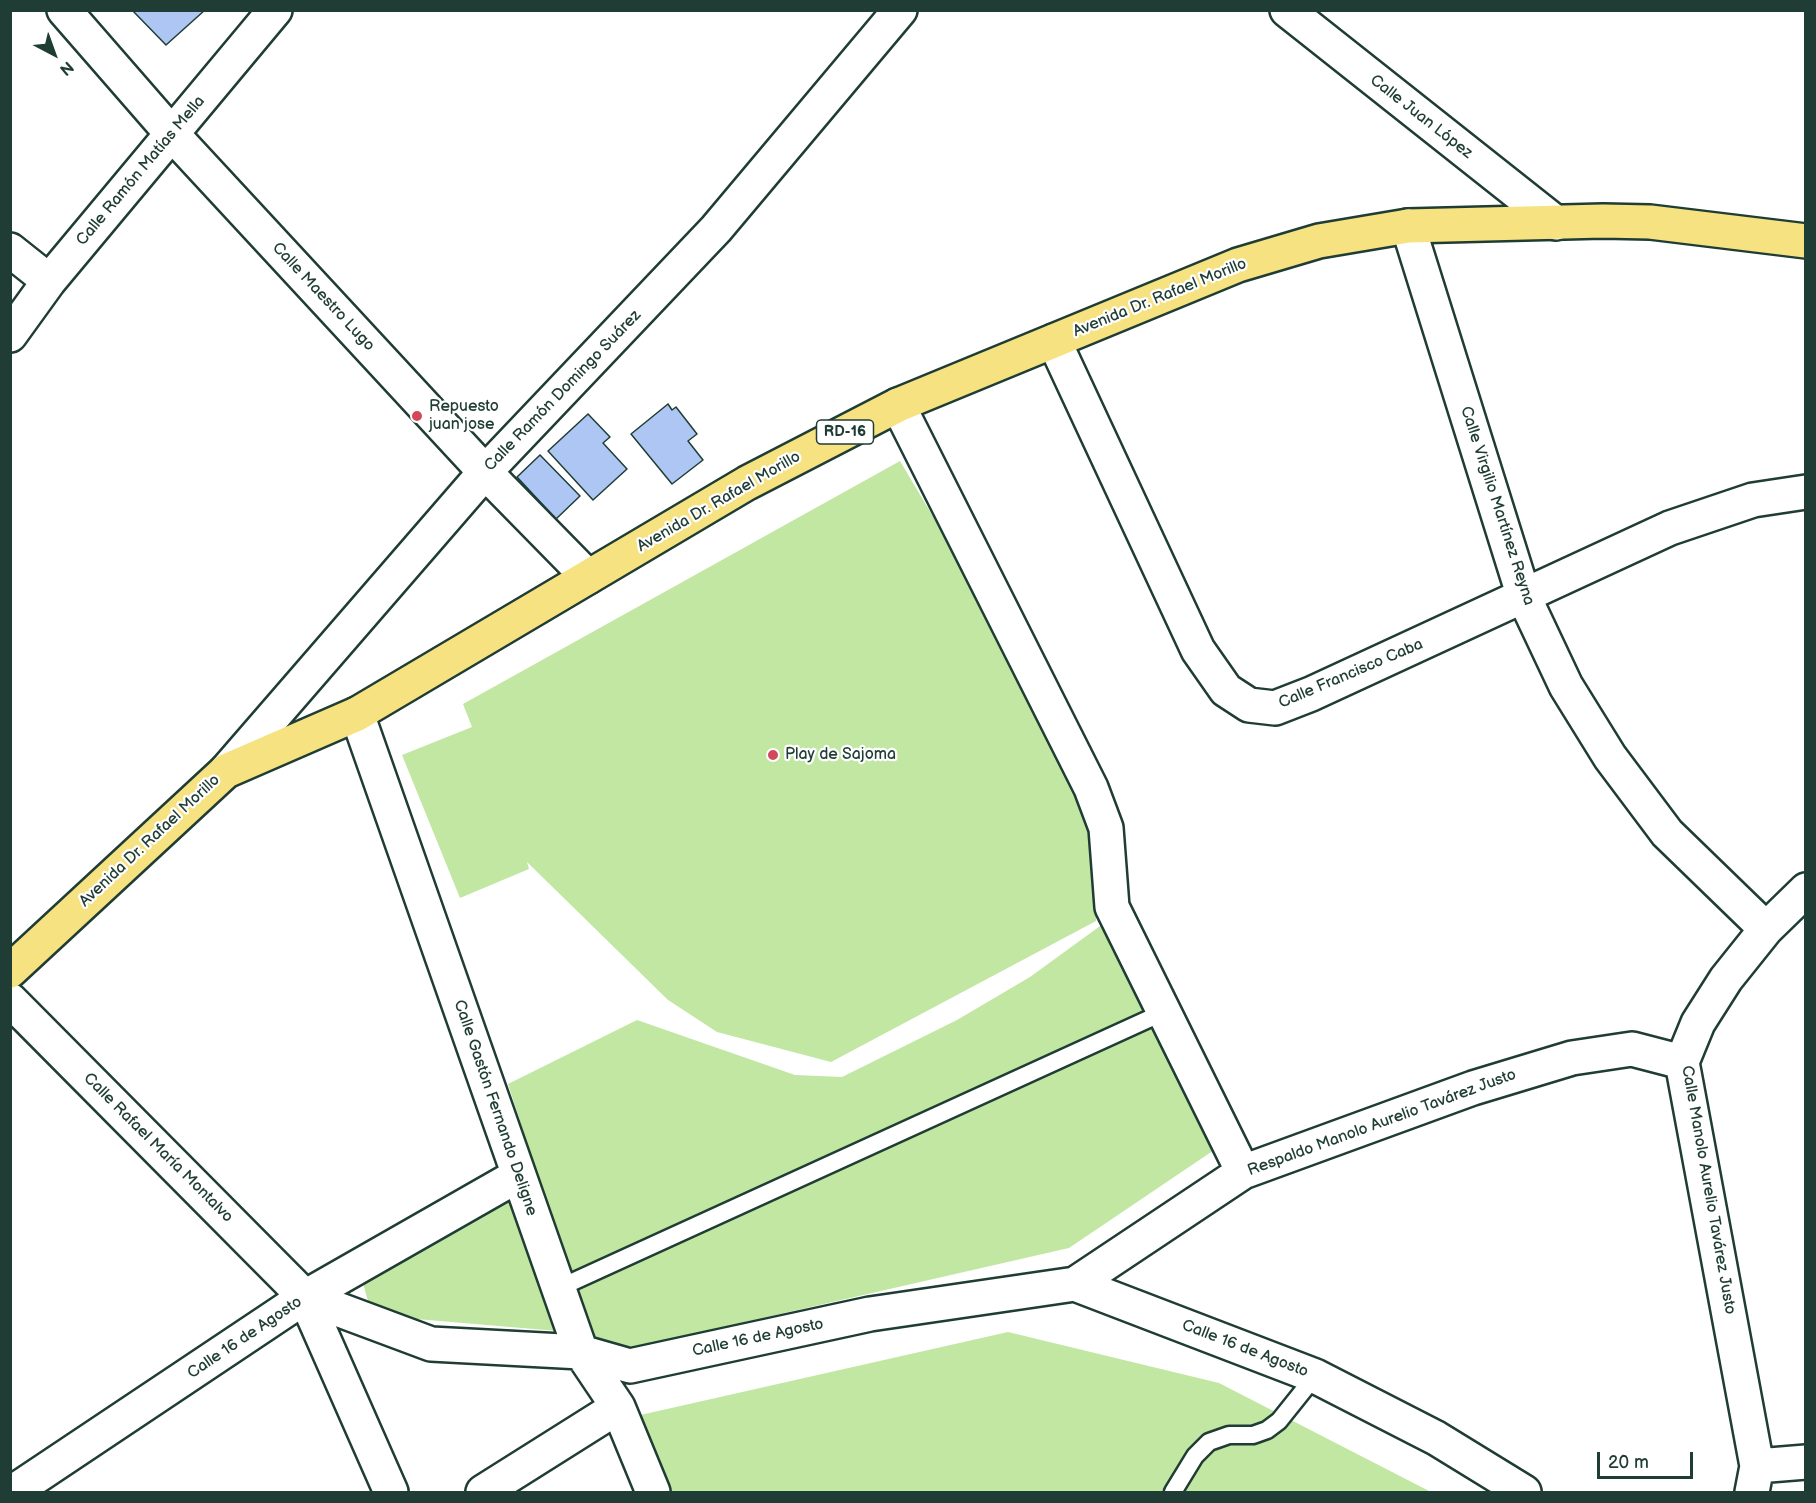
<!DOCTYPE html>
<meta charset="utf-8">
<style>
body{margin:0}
#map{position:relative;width:1816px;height:1503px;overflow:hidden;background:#fff;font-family:"Balsamiq Sans",sans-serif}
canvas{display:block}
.frame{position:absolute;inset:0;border:12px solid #1f3d34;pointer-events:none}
.north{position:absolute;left:24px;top:24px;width:60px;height:60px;-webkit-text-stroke:4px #fff;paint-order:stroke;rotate:139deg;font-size:16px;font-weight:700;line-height:24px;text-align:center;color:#1f3d34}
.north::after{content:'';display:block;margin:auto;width:21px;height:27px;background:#1f3d34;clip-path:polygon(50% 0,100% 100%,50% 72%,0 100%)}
.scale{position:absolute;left:1597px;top:1452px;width:96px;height:27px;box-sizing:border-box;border:3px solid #1f3d34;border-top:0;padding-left:8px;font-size:18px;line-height:21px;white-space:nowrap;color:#1f3d34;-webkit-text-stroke:4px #fff;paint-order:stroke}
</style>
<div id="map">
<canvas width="1816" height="1503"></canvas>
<div class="frame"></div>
<div class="north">N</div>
<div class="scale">20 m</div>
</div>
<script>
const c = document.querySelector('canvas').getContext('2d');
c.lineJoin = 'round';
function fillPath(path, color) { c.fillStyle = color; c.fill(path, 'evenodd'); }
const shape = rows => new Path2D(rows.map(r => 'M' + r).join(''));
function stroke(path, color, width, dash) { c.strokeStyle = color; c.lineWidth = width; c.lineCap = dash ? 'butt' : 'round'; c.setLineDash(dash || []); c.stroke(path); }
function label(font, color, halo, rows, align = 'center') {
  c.font = font + ' "Balsamiq Sans",sans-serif'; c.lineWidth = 4.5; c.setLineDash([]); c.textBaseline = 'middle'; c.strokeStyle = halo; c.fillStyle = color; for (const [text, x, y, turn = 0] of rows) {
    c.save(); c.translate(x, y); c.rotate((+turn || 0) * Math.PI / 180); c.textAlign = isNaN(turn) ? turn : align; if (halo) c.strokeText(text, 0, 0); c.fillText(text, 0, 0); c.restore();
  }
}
fillPath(shape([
 [900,461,1035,688,1084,805,1095,865,1096,921,831,1062,717,1032,668,1000,527,862,529,869,460,898,402,755,472,727,463,704],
 [1107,921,1223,1144,1069,1248,596,1356,508,1084,637,1020,795,1075,842,1077,957,1020,1030,977],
 [509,1199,557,1331,381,1316,368,1301,362,1280],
 [1008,1332,1219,1383,1431,1492,668,1492,636,1416]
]), '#c1e7a2');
const building = shape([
 [132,10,205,10,166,45,132,10],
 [668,404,672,410,676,407,697,434,688,441,703,460,672,484,631,434,668,404],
 [588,414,610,437,603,443,627,469,593,500,548,451,588,414],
 [540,455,580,496,556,519,517,477,540,455]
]);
fillPath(building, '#adc6f4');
stroke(building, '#1f3d34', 1.5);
const lane = shape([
 [559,1288,1164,1012],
 [1173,1492,1195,1456,1209,1442,1229,1435,1253,1435,1267,1430,1279,1421,1315,1376]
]);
const street = shape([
 [64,10,172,134,485,472,588,577],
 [1287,10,1556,223],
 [1408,226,1524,597,1566,686,1610,757,1667,833,1766,929],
 [10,250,49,281],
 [10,335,49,281,275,10],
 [1054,341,1198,650,1226,690,1249,705,1275,708,1311,694,1670,528,1753,500,1806,492],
 [898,405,1091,788,1106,828,1112,907,1243,1172],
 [357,714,581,1352,618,1407,653,1492],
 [226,771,485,472,716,229,900,10],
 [10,1000,305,1297,391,1492],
 [1075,1284,1243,1172,1473,1088,1572,1058,1632,1049,1682,1062],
 [305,1297,431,1344,581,1352,630,1366,870,1314,1075,1284,1315,1376,1436,1438,1524,1492],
 [1757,1466,1806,1462],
 [13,1492,305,1297,517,1176],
 [483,1492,618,1407],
 [1752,1492,1757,1466,1682,1062,1698,1023,1726,979,1766,929,1806,890]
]);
const primary = shape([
 [10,971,226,771,357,714,747,483,898,405,1238,265,1319,241,1408,226,1603,221,1650,222,1806,241]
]);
stroke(lane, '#1f3d34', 21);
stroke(street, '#1f3d34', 38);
stroke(primary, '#1f3d34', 38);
stroke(lane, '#fff', 16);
stroke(street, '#fff', 33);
stroke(primary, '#f6e281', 33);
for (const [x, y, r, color] of [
 [417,416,6,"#d1495b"],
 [773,755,6,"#d1495b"]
]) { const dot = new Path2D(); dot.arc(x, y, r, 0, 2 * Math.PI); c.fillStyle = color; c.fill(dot); stroke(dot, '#fff', 2); }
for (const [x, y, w] of [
 [845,432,57]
]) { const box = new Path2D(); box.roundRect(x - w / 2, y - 12, w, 24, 4.5); c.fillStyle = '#fff'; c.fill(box); stroke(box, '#1f3d34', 1.5); }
label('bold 15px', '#1f3d34', null, [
 ["RD-16",845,432]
]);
label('16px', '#1f3d34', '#fff', [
 ["Calle Juan López",1421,117,38],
 ["Calle Ramón Matías Mella",141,171,-50],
 ["Calle Maestro Lugo",323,297,47],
 ["Avenida Dr. Rafael Morillo",1160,298,-22],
 ["Calle Ramón Domingo Suárez",563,391,-46],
 ["Avenida Dr. Rafael Morillo",719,502,-30],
 ["Calle Virgilio Martínez Reyna",1497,506,72],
 ["Calle Francisco Caba",1351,674,-23],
 ["Avenida Dr. Rafael Morillo",150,841,-43],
 ["Calle Gastón Fernando Deligne",495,1108,71],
 ["Respaldo Manolo Aurelio Tavárez Justo",1382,1123,-20],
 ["Calle Rafael María Montalvo",158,1148,45],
 ["Calle Manolo Aurelio Tavárez Justo",1708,1190,80],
 ["Calle 16 de Agosto",245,1338,-34],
 ["Calle 16 de Agosto",758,1338,-12],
 ["Calle 16 de Agosto",1245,1349,21]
]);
label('16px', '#1f3d34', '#fff', [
 ["Repuesto",429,407],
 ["juan jose",429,425],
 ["Play de Sajoma",785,755]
], 'left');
</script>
